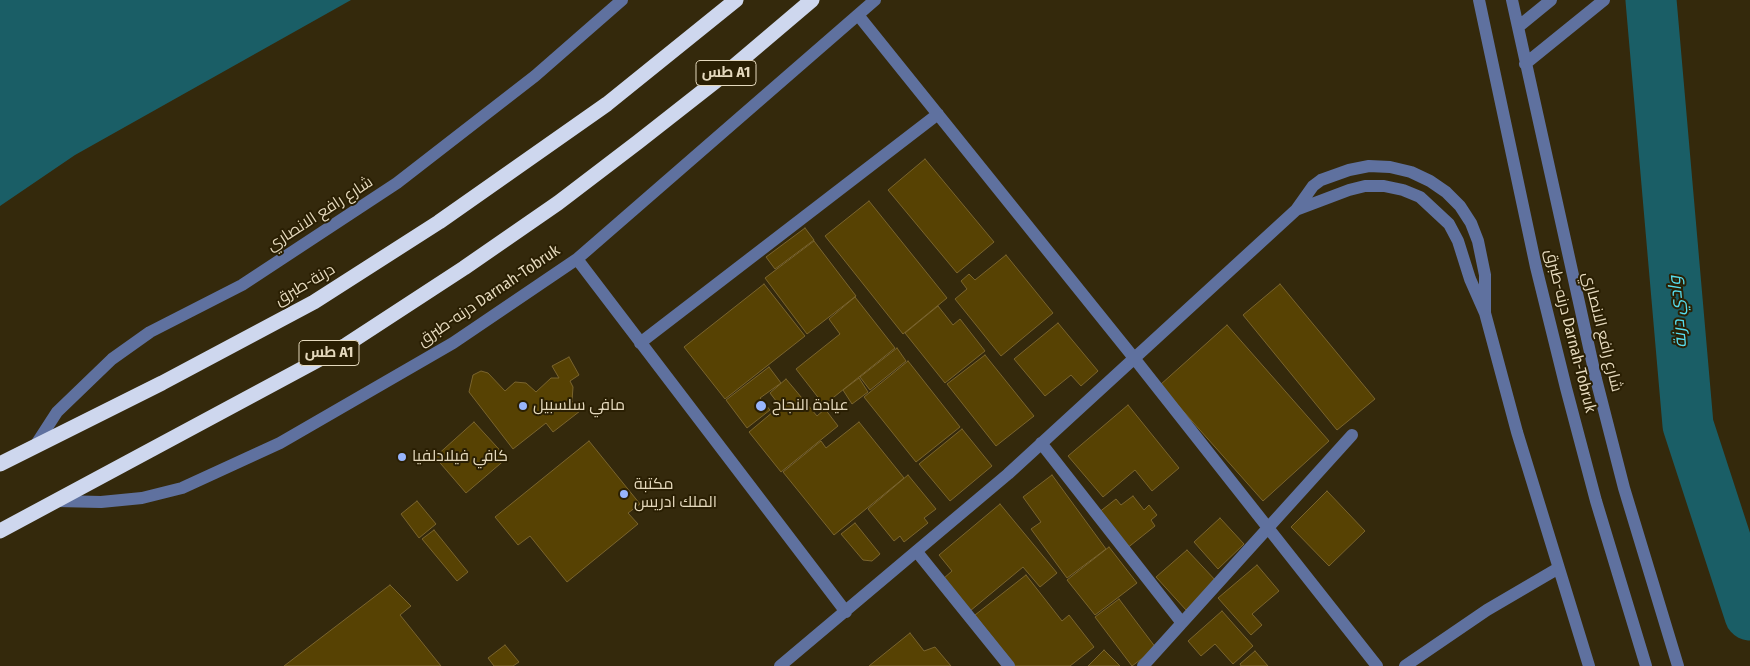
<!DOCTYPE html>
<meta charset="utf-8">
<style>
body{margin:0}
canvas{display:block;background:#34290c}
</style>
<canvas width="1750" height="666"></canvas>
<script>
const c = document.querySelector('canvas').getContext('2d');
c.lineJoin = 'round';
function fillPath(path, color) { c.fillStyle = color; c.fill(path, 'evenodd'); }
const shape = rows => new Path2D(rows.map(r => 'M' + r).join(''));
function stroke(path, color, width, dash) { c.strokeStyle = color; c.lineWidth = width; c.lineCap = dash ? 'butt' : 'round'; c.setLineDash(dash || []); c.stroke(path); }
function label(font, color, halo, rows, align = 'center') {
  c.font = font + ' "Fira Sans Condensed",Cairo,sans-serif'; c.lineWidth = 4; c.setLineDash([]); c.textBaseline = 'middle'; c.strokeStyle = halo; c.fillStyle = color; for (const [text, x, y, turn = 0] of rows) {
    c.save(); c.translate(x, y); c.rotate((+turn || 0) * Math.PI / 180); c.textAlign = isNaN(turn) ? turn : align; if (halo) c.strokeText(text, 0, 0); c.fillText(text, 0, 0); c.restore();
  }
}
fillPath(shape([
 [0,0,351,0,75,155,0,206]
]), '#1a5e66');
stroke(shape([
 [1651,0,1688,425,1750,615]
]), '#1a5e66', 51);
const building = shape([
 [925,159,994,242,957,273,888,190,925,159],
 [869,201,947,298,903,334,825,236,869,201],
 [805,228,814,240,775,269,766,257,805,228],
 [814,241,856,296,807,334,765,278,814,241],
 [1006,255,1053,313,1001,356,955,299,967,289,961,281,969,274,975,280,1006,255],
 [764,284,805,336,725,399,684,347,764,284],
 [1280,284,1375,399,1337,430,1243,315,1280,284],
 [855,297,895,348,824,405,796,369,840,334,829,319,855,297],
 [938,306,953,325,960,319,985,351,945,383,905,333,938,306],
 [1058,323,1098,371,1081,386,1071,375,1045,396,1014,359,1058,323],
 [1227,325,1329,441,1263,501,1160,385,1227,325],
 [897,348,906,361,870,390,860,377,897,348],
 [985,355,1034,416,996,446,947,384,985,355],
 [569,357,579,375,570,381,573,387,572,401,580,411,553,432,546,423,513,449,469,392,473,375,481,371,488,373,505,391,515,382,526,383,536,392,551,378,559,378,552,366,569,357],
 [908,361,960,427,916,462,864,397,908,361],
 [769,367,781,383,760,398,770,410,747,428,726,400,769,367],
 [859,378,868,392,852,404,843,390,859,378],
 [786,379,817,416,825,409,838,426,781,472,749,432,780,406,770,393,786,379],
 [1128,405,1179,468,1152,491,1135,470,1103,497,1068,456,1128,405],
 [474,422,507,458,466,493,435,457,474,422],
 [859,422,904,478,834,535,783,472,821,441,826,448,859,422],
 [962,429,992,466,950,501,919,464,962,429],
 [589,441,640,504,628,513,638,524,567,582,530,536,518,545,495,517,589,441],
 [908,475,936,509,924,518,928,523,904,542,900,536,894,541,868,509,908,475],
 [1052,475,1106,549,1067,578,1031,529,1041,522,1023,497,1052,475],
 [1327,491,1365,531,1329,566,1291,527,1327,491],
 [1133,496,1144,510,1149,505,1157,515,1151,520,1155,526,1126,549,1098,513,1116,499,1121,505,1133,496],
 [417,501,436,524,419,538,401,514,417,501],
 [1000,504,1057,573,1040,587,1023,567,970,611,943,579,952,571,939,555,1000,504],
 [1220,518,1244,544,1218,569,1194,542,1220,518],
 [855,523,880,554,872,561,863,560,841,534,855,523],
 [434,530,468,572,457,581,422,539,434,530],
 [1109,547,1137,583,1095,615,1067,580,1109,547],
 [1187,550,1217,582,1186,610,1156,577,1187,550],
 [1257,565,1279,591,1252,614,1262,625,1251,635,1218,598,1257,565],
 [1026,575,1062,621,1069,615,1094,647,1070,666,1015,666,975,615,1026,575],
 [390,585,411,606,400,615,441,666,284,666,390,585],
 [1119,599,1156,648,1132,666,1095,617,1119,599],
 [1222,611,1253,646,1233,664,1215,644,1201,656,1188,641,1222,611],
 [910,633,924,651,935,647,951,666,869,666,910,633],
 [505,645,519,662,513,666,494,666,488,658,505,645],
 [1104,650,1120,666,1088,666,1104,650],
 [1255,651,1268,666,1241,666,1240,664,1255,651]
]);
fillPath(building, '#574203');
stroke(building, '#7a642d', 1);
stroke(shape([
 [1479,0,1536,267,1566,388,1596,501,1646,666],
 [1512,0,1596,379,1624,488,1678,666],
 [858,15,1134,358,1377,666],
 [1518,27,1551,0],
 [1525,64,1604,0],
 [1296,210,1349,190,1365,186,1384,186,1403,190,1420,197,1449,224,1458,241,1470,279,1485,313,1517,432,1589,666],
 [577,259,846,612],
 [640,343,938,114],
 [1041,443,1182,623],
 [35,446,57,412,112,359,150,332,242,285,397,183,535,76,622,0],
 [57,501,101,502,142,498,182,488,280,443,453,343,577,259,875,0],
 [917,552,1009,666],
 [780,666,1008,474,1296,210,1313,186,1321,180,1349,170,1369,166,1390,167,1411,172,1430,181,1446,192,1460,206,1471,223,1478,241,1485,275,1485,313],
 [1143,666,1352,435],
 [1405,666,1487,610,1557,569]
]), '#5f719f', 12);
stroke(shape([
 [0,464,162,383,314,302,439,222,607,104,736,0],
 [0,531,346,345,464,268,558,203,638,142,726,73,812,0]
]), '#ced7ee', 15);
for (const [x, y, r, color] of [
 [523,406,5,"#98b5fd"],
 [761,406,6,"#98b5fd"],
 [402,457,5,"#98b5fd"],
 [624,494,5,"#98b5fd"]
]) { const dot = new Path2D(); dot.arc(x, y, r, 0, 2 * Math.PI); c.fillStyle = color; c.fill(dot); stroke(dot, '#2a1f03', 2); }
for (const [x, y, w] of [
 [726,73,60],
 [329,353,60]
]) { const box = new Path2D(); box.roundRect(x - w / 2, y - 12.5, w, 25, 4); c.fillStyle = '#2a1f03'; c.fill(box); stroke(box, '#e5d9bd', 1); }
label('bold 15px', '#e5d9bd', null, [
 ["طس A1",726,73],
 ["طس A1",329,353]
]);
label('16px', '#e5d9bd', '#2a1f03', [
 ["شارع رافع الانصاري",320,214,-33],
 ["درنة-طبرق",305,285,-30],
 ["درنه-طبرق Darnah-Tobruk",489,296,-34],
 ["درنه-طبرق Darnah-Tobruk",1570,331,76],
 ["شارع رافع الانصاري",1602,332,76]
]);
label('16px', '#e5d9bd', '#2a1f03', [
 ["مافي سلسبيل",533,406],
 ["عيادة النجاح",772,406],
 ["كافي فيلادلفيا",412,457],
 ["مكتبة",634,485],
 ["الملك ادريس",634,503]
], 'left');
label('italic 18px', '#57ddee', '#2a1f03', [
 ["وادي درنة",1678,312,-95]
]);
</script>
